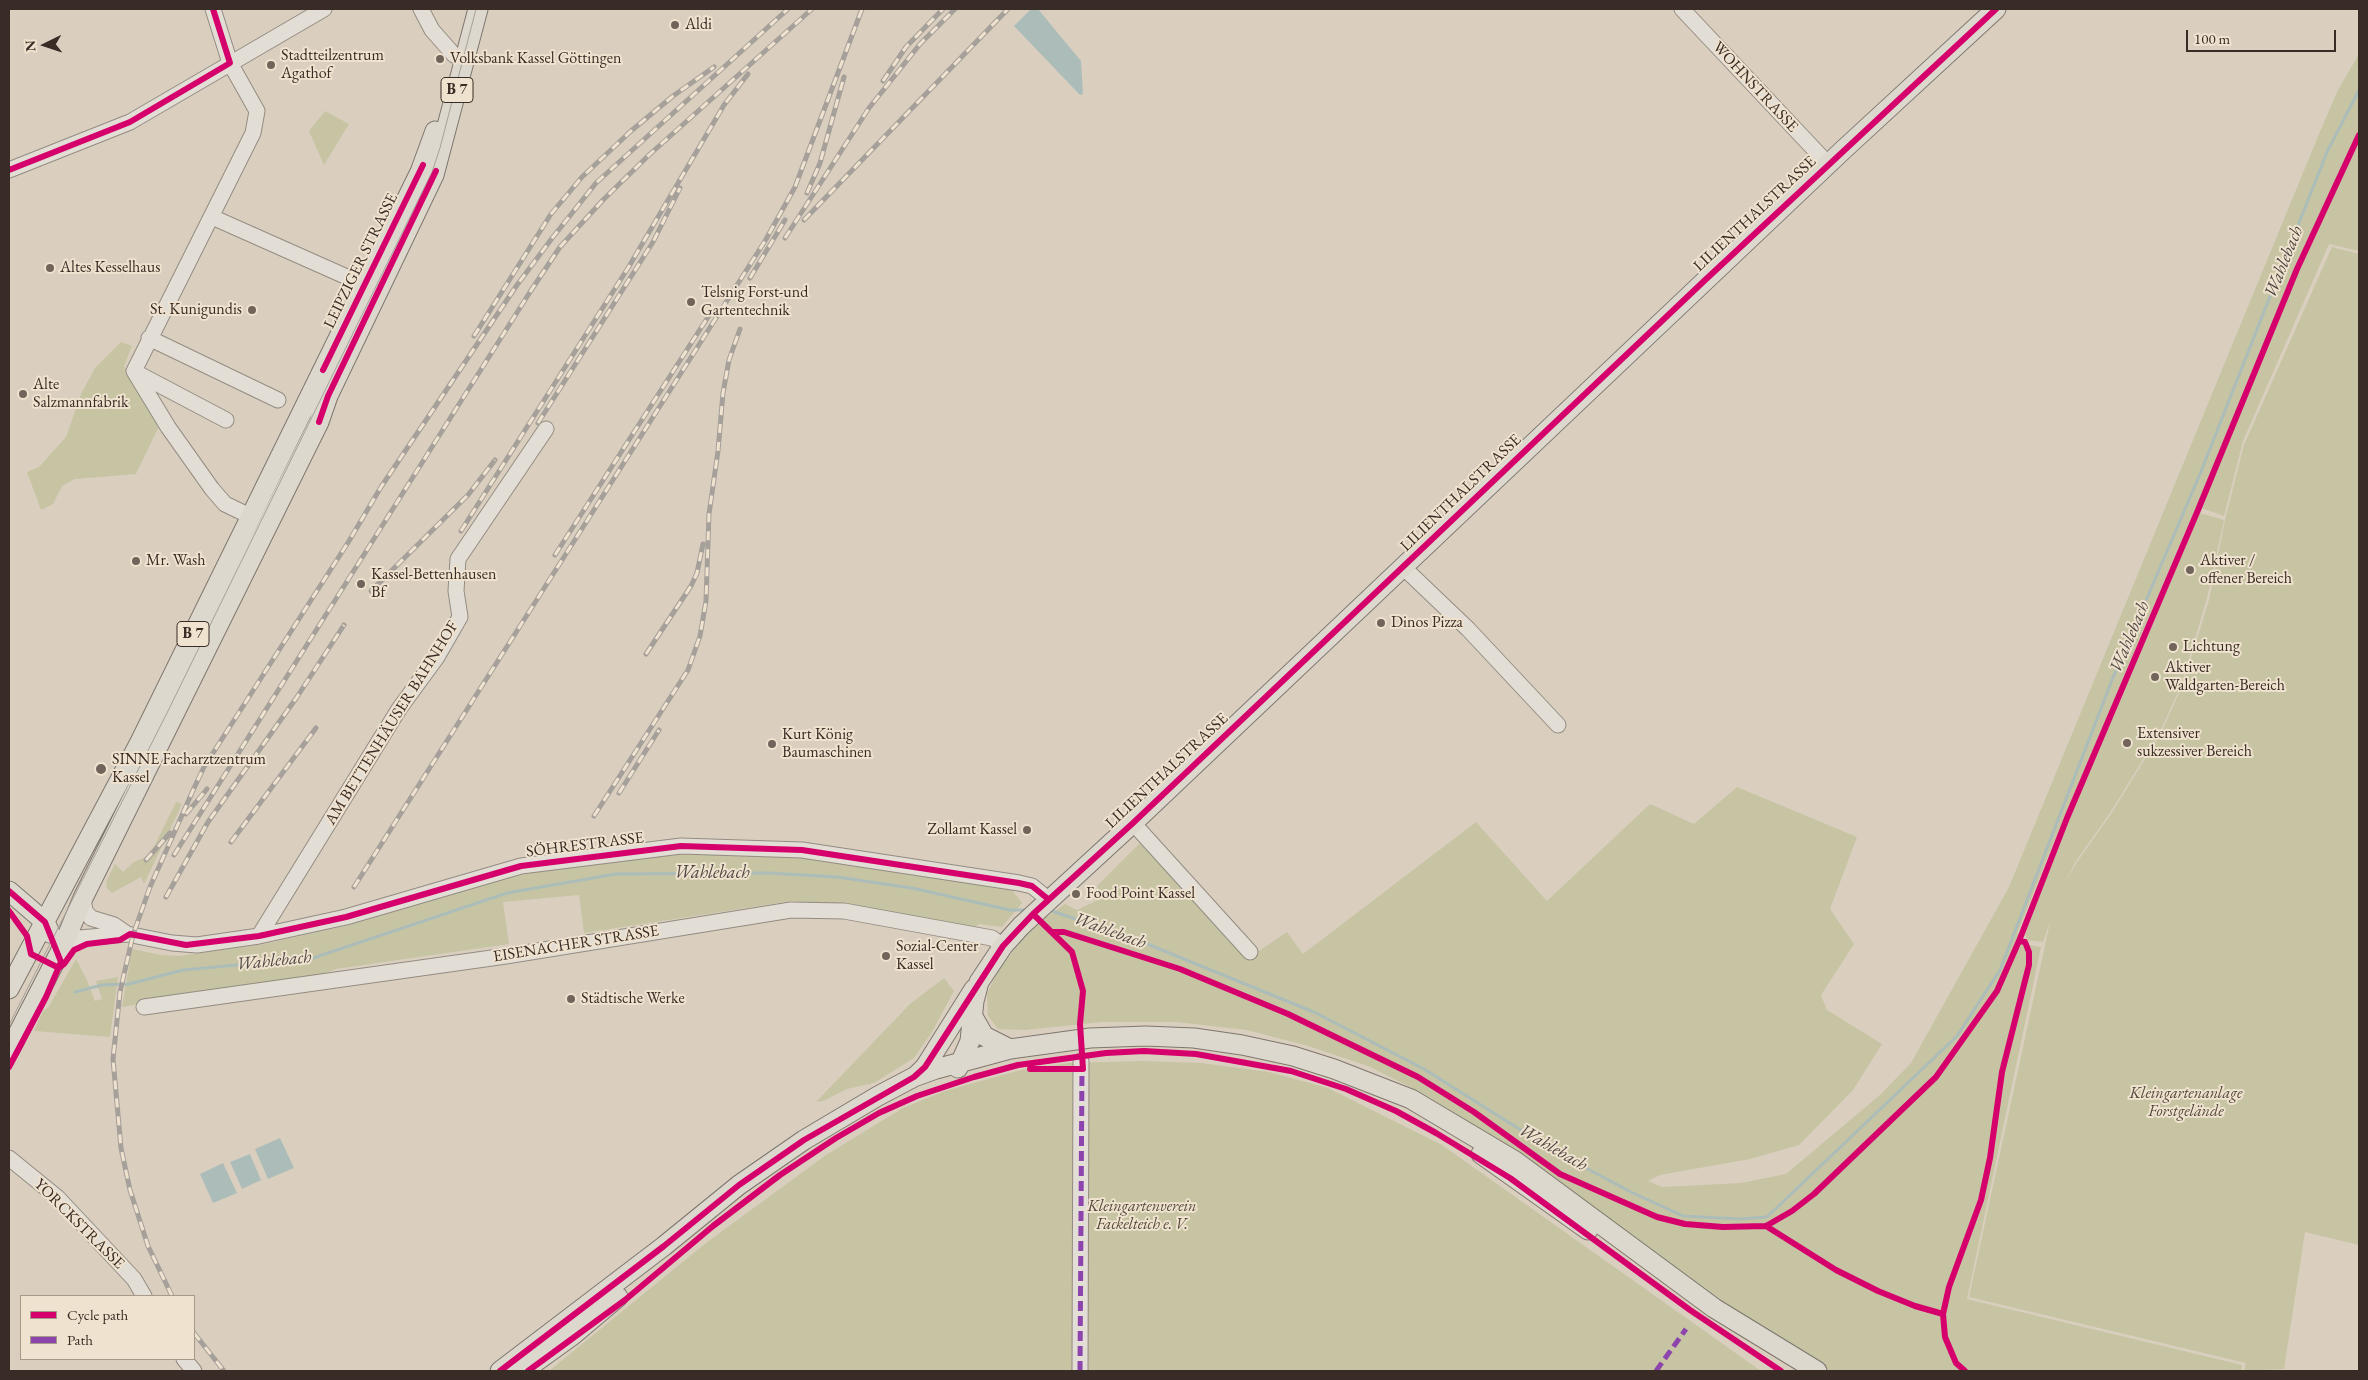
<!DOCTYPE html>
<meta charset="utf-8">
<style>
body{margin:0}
#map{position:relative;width:2368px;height:1380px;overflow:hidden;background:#dacfbf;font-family:"EB Garamond",serif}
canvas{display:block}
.frame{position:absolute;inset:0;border:10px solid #392b25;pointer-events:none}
.legend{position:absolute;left:20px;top:1295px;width:175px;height:65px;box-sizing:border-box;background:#efe2ce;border:1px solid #a6998a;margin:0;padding:6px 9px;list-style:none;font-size:15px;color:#392b25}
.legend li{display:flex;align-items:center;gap:10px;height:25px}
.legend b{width:25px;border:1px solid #a6998a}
.north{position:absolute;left:20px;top:20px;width:50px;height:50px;-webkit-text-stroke:4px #efe2ce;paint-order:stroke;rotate:266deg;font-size:14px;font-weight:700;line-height:20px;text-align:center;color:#392b25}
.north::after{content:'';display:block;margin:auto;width:18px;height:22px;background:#392b25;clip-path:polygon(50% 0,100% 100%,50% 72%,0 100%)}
.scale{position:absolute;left:2186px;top:30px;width:150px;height:22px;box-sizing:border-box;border:2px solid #392b25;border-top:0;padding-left:6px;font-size:15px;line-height:18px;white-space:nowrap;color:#392b25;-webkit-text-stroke:4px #efe2ce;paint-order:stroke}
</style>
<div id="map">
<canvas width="2368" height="1380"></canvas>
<div class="frame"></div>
<ul class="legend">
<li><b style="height:6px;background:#d6006c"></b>Cycle path</li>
<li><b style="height:6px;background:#8e44ad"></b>Path</li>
</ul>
<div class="north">N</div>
<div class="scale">100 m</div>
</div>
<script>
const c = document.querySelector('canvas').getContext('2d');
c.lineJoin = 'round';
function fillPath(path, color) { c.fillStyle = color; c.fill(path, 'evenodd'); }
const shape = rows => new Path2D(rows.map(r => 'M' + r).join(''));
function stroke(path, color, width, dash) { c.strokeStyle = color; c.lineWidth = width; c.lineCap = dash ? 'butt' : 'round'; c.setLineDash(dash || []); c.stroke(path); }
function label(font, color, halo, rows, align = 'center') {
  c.font = font + ' "EB Garamond",serif'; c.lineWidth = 4; c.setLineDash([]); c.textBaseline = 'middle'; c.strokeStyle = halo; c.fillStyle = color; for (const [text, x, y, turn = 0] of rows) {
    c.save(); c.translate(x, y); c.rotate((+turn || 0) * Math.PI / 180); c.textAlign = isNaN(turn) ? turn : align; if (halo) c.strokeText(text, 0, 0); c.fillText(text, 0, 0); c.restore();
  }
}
fillPath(shape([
 [2359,54,2359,251,2329,244,2243,441,2224,516,2196,506,2051,849,2018,932,2018,936,2023,944,2041,947,1967,1299,2242,1365,2241,1371,1829,1371,1782,1346,1616,1229,1486,1132,1422,1093,1368,1066,1308,1046,1247,1030,1176,1022,1102,1022,1025,1030,998,1029,988,1016,987,994,997,972,1032,927,1065,904,1077,910,1102,898,1097,886,1143,840,1253,955,1287,932,1303,954,1476,822,1547,901,1650,804,1694,824,1737,787,1857,837,1830,909,1854,944,1821,995,1827,1010,1882,1044,1853,1090,1799,1145,1750,1159,1660,1175,1648,1181,1662,1187,1741,1183,1786,1174,1881,1094,1911,1063,2009,887,2319,134,2338,90],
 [325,111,349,124,324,165,309,131],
 [2332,247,2359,254,2359,1245,2305,1232,2284,1369,2244,1371,2246,1363,1969,1297,2050,922,2043,942,2027,940,2025,934,2027,929,2055,853,2200,513,2224,520,2207,598,2182,683,2160,732,2110,813,2076,861,2065,883,2077,862,2111,814,2161,733,2183,684,2209,600,2225,520,2244,445],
 [121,342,132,346,124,366,159,426,136,474,75,479,62,486,53,504,41,510,27,472,39,467,66,437,81,394,95,368],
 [176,802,182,804,144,884,141,877,112,893,107,888,106,882,115,864,123,872,134,862,150,855],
 [679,852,800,855,1011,889,1022,903,1002,927,979,924,974,928,791,901,584,933,579,895,503,902,509,944,336,969,316,977,122,1007,132,949,161,955,179,956,264,944,349,925,459,891,537,871],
 [76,959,86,978,95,1001,102,999,96,981,118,977,110,1037,34,1031,43,1011,48,1008],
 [944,978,954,991,932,1032,914,1058,874,1083,847,1089,823,1101,816,1102,910,1004],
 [1142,1061,1201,1063,1269,1072,1328,1088,1442,1145,1761,1371,549,1371,706,1243,826,1155,903,1108,945,1091,1021,1070,1069,1063]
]), '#c6c4a3');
fillPath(shape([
 [1031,9,1038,9,1081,61,1083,94,1080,95,1014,26],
 [280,1138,294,1168,268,1179,255,1149],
 [250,1154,261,1180,242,1189,230,1162],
 [223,1163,237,1193,213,1203,200,1174]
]), '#acbdb9');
stroke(shape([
 [1049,910,1135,939,1316,1013,1424,1069,1554,1151,1631,1192,1683,1216,1740,1219,1767,1217,1957,1036,2000,970,2112,680,2200,474,2327,152,2359,90],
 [75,992,102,985,129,984,183,970,313,958,507,893,616,874,768,873,837,877,912,888,1010,910,1028,910]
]), '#acbdb9', 3);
const minor = shape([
 [421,9,432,30,454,55],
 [1682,9,1828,164],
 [9,170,130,122,324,9],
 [212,217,365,285],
 [149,338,278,400],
 [134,371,253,133,257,111,230,63,213,9],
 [134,371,168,427,212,489,225,504,250,516],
 [135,372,226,420],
 [1403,567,1468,629,1558,725],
 [1133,823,1250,952],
 [83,898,85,911,91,918,114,925,127,934,172,943,197,945,259,936,346,917,521,866,681,846,802,850,1019,883,1032,886,1048,899],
 [259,936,399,709,437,657,460,617,456,591,458,559,546,429],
 [62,948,79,938,127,934],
 [144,1007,506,956,791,910,844,911,992,938,1003,946],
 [9,1158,57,1197,134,1279,144,1296],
 [184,1359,194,1371],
 [1080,1371,1081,1061]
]);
const major = shape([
 [9,891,45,922,50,933],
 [9,989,140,742,420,172,435,131],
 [972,1015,984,1036,1010,1049],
 [9,1051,62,948,83,898,319,422,328,396,434,175,478,9],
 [958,1068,970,1041,974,1001,979,982,1003,946,1021,926,1133,823,1842,151,1996,9],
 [916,1076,925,1067,974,989],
 [1481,1154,1588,1230],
 [500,1371,664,1246,739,1185,804,1140,878,1096,914,1077,936,1069,1010,1049,1090,1038,1146,1036,1194,1038,1242,1045,1293,1056,1334,1069,1411,1099,1515,1161,1714,1308,1817,1371],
 [523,1371,573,1335,618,1297]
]);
stroke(minor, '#948c82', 17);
stroke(major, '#7e766e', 21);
stroke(minor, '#e2ddd5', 15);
stroke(major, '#ddd8cd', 19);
stroke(shape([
 [9,1025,168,711,432,172,440,148,476,9]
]), '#a6a09a', 1);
const rail = shape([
 [883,81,906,47,943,9],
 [807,193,820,163,844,77],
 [804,220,1008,9],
 [785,238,869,108,920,44,955,9],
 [750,278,785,220],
 [474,336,551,214,582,177,631,131,673,96,714,67],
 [538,423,653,242,680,188],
 [461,531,628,268,724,105,748,74],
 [555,555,708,317],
 [371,591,468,495,495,460],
 [646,654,691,586,697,573,703,544],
 [619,793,659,730],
 [186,814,207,789],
 [594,816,688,670,700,636,706,601,709,514,718,451,723,393,729,360,740,329],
 [231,842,316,728],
 [174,855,530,292,560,247,603,200,649,155,812,9],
 [146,860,170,833],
 [354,887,765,241,795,187,862,9],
 [166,897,208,822,297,697,344,625],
 [172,1296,148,1246,130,1190,121,1148,113,1059,120,992,133,935,150,887,195,786,204,767,349,541,381,487,517,285,553,237,596,183,788,9],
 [194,1333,224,1371]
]);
stroke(rail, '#a6a09a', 5);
stroke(rail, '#efe2ce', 3, [9]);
stroke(shape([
 [1080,1371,1082,1066],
 [1656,1371,1686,1329]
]), '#8e44ad', 5, [10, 5]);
stroke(shape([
 [9,170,130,122,230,63,213,9],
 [323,370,423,165],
 [319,422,328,396,436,171],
 [9,891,45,922,61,962,46,997,9,1067],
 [9,911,27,936,31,954,59,968],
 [1052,932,1064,932,1180,969,1288,1014,1418,1077,1474,1112,1560,1174,1657,1217,1685,1224,1723,1227,1766,1226,1792,1211,1814,1194,1936,1077,1997,991,2019,941,2067,818,2198,510,2297,269,2359,135],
 [59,968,64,964,74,950,87,944,120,940,130,934,186,945,259,936,346,917,521,866,681,846,802,850,1019,883,1032,886,1048,899],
 [1030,1069,1083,1069,1080,1024,1083,991,1072,952,1033,914],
 [1766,1226,1836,1270,1878,1291,1915,1306,1943,1314],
 [500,1371,664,1246,739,1185,804,1140,914,1077,925,1067,1003,946,1033,914,1133,823,1703,282,1996,9],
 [528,1371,625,1300,713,1226,780,1175,836,1138,879,1113,917,1096,974,1077,1018,1065,1106,1053,1144,1051,1196,1054,1291,1071,1346,1089,1396,1111,1436,1133,1510,1178,1690,1310,1781,1371],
 [1965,1371,1956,1363,1945,1337,1943,1314,1949,1287,1981,1200,1990,1158,2002,1072,2029,965,2029,952,2025,942,2019,941]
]), '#d6006c', 6);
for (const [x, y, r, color] of [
 [675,25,5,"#71645b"],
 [440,59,5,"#71645b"],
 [271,65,5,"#71645b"],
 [50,268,5,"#71645b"],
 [691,302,5,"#71645b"],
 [252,310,5,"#71645b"],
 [23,394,5,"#71645b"],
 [136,561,5,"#71645b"],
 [2190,570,5,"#71645b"],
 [361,584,5,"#71645b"],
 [1381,623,5,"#71645b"],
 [2173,647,5,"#71645b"],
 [2155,677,5,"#71645b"],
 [2127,743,5,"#71645b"],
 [772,744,5,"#71645b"],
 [101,769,6,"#71645b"],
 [1027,830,5,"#71645b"],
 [1076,894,5,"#71645b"],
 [886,956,5,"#71645b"],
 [571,999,5,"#71645b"]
]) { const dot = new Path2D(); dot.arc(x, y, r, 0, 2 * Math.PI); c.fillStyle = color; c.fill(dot); stroke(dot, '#efe2ce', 2); }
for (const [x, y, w] of [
 [457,90,32],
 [193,634,32]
]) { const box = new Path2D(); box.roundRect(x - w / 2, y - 12.5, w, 25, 4); c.fillStyle = '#efe2ce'; c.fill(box); stroke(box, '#392b25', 1); }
label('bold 15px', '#392b25', null, [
 ["B 7",457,90],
 ["B 7",193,634]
]);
label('16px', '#392b25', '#efe2ce', [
 ["Aldi",685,25],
 ["Stadtteilzentrum",281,56],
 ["Agathof",281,74],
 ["Volksbank Kassel Göttingen",450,59],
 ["Altes Kesselhaus",60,268],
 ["Telsnig Forst-und",701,293],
 ["Gartentechnik",701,311],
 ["St. Kunigundis",242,310,"right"],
 ["Alte",33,385],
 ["Salzmannfabrik",33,403],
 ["Mr. Wash",146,561],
 ["Aktiver /",2200,561],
 ["offener Bereich",2200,579],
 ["Kassel-Bettenhausen",371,575],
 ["Bf",371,593],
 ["Dinos Pizza",1391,623],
 ["Lichtung",2183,647],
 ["Aktiver",2165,668],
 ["Waldgarten-Bereich",2165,686],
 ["Extensiver",2137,734],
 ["sukzessiver Bereich",2137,752],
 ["Kurt König",782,735],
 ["Baumaschinen",782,753],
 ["SINNE Facharztzentrum",112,760],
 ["Kassel",112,778],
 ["Zollamt Kassel",1017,830,"right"],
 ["Food Point Kassel",1086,894],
 ["Sozial-Center",896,947],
 ["Kassel",896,965],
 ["Städtische Werke",581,999]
], 'left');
label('16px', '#392b25', '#efe2ce', [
 ["WOHNSTRASSE",1755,87,47],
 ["LILIENTHALSTRASSE",1755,214,-43],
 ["LEIPZIGER STRASSE",361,261,-64],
 ["LILIENTHALSTRASSE",1461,493,-44],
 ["AM BETTENHÄUSER BAHNHOF",392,723,-58],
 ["LILIENTHALSTRASSE",1167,771,-43],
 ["SÖHRESTRASSE",585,845,-7],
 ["EISENACHER STRASSE",576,944,-9],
 ["YORCKSTRASSE",79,1224,45]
]);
label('italic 16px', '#52483a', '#efe2ce', [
 ["Kleingartenanlage",2186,1094],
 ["Forstgelände",2186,1112],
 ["Kleingartenverein",1142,1207],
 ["Fackelteich e. V.",1142,1225]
]);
label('italic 18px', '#4c4742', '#efe2ce', [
 ["Wahlebach",2284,262,-68],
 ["Wahlebach",2130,637,-67],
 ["Wahlebach",712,873],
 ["Wahlebach",1110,931,20],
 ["Wahlebach",274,961,-6],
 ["Wahlebach",1553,1148,30]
]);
</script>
